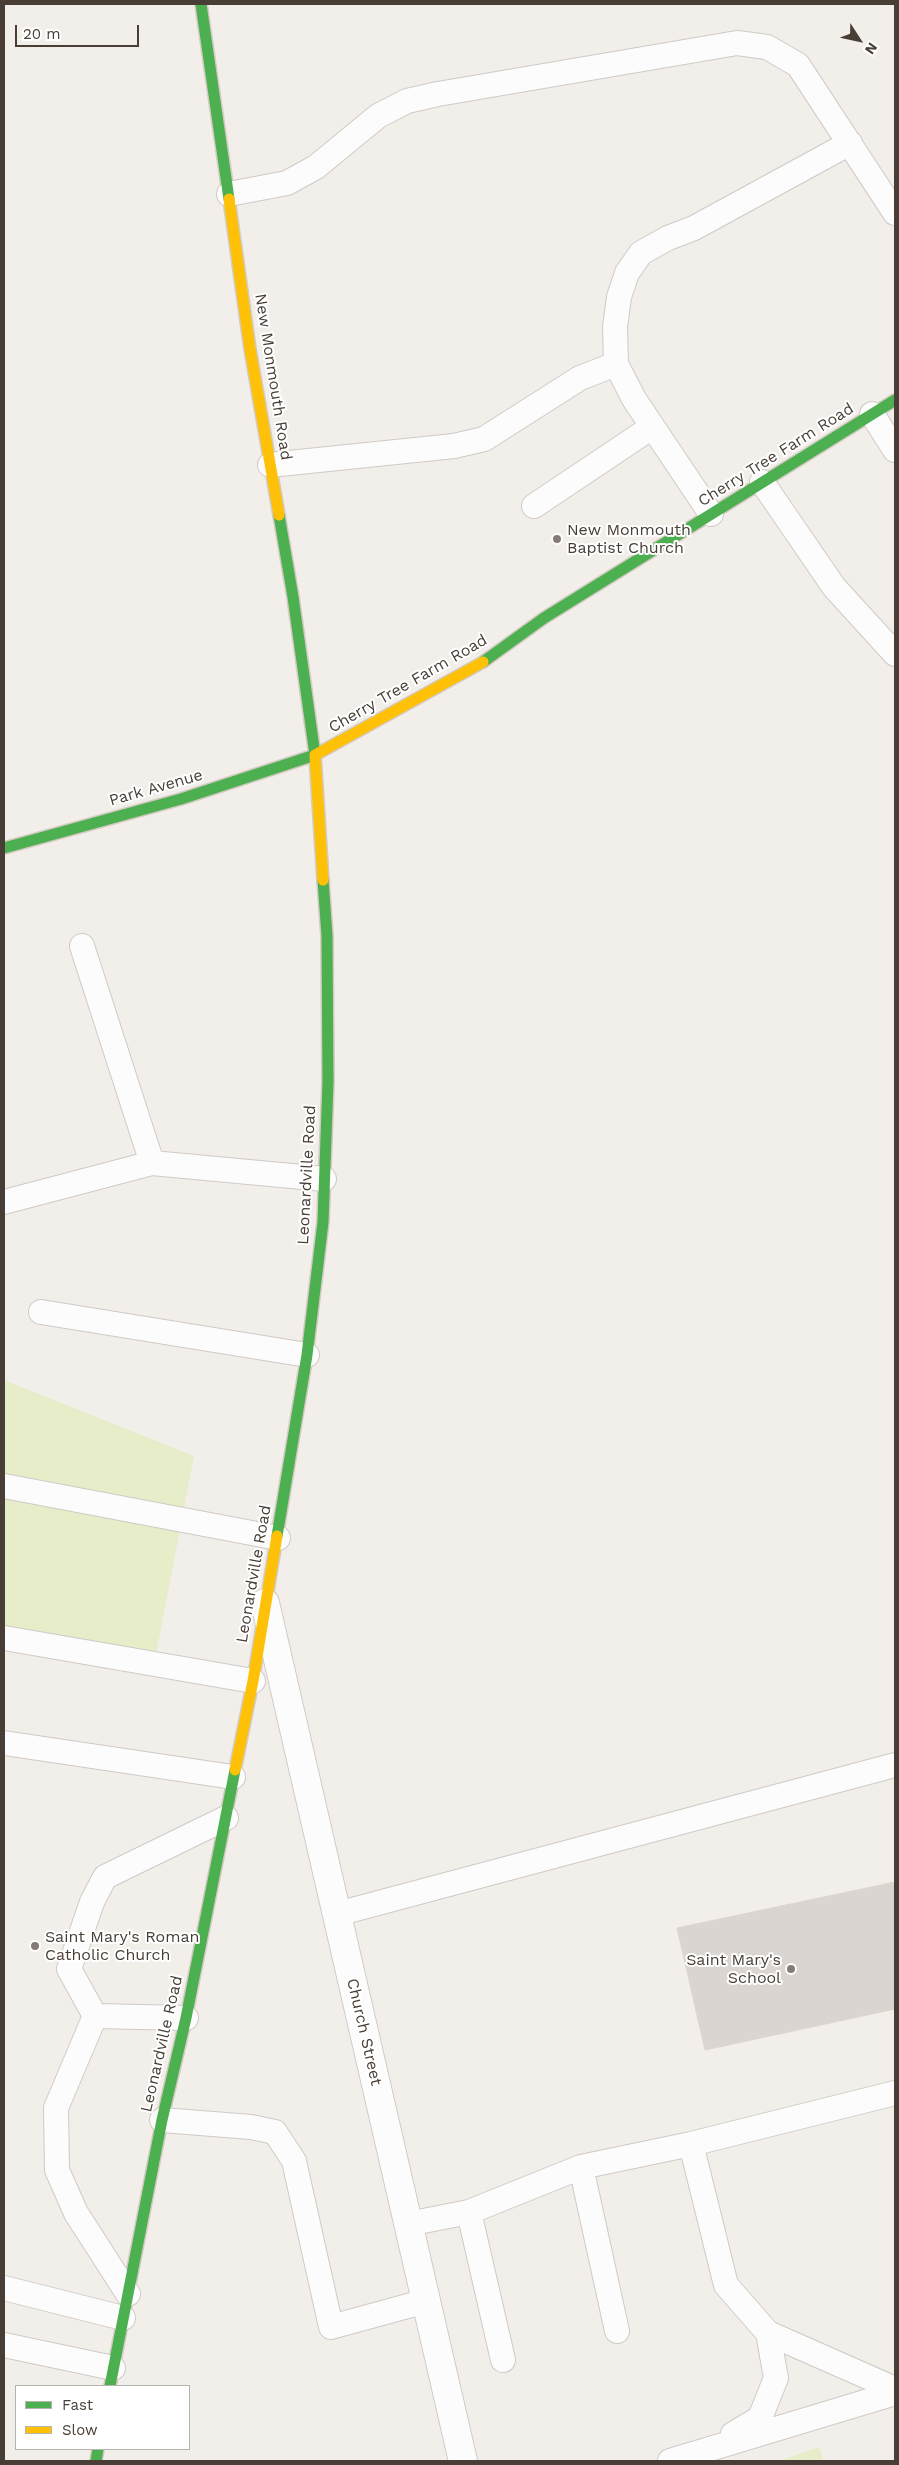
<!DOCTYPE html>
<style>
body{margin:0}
#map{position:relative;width:899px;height:2465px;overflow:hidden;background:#f2eeea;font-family:"Work Sans",sans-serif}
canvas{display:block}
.frame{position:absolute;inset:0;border:5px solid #493e35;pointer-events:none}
.legend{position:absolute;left:15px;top:2385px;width:175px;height:65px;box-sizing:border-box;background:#fff;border:1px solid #b6b2ae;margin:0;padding:6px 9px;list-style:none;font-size:15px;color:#493e35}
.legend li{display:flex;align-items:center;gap:10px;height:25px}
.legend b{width:25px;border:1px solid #b6b2ae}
.north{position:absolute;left:834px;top:15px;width:50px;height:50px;-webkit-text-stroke:4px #fff;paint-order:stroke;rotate:125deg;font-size:14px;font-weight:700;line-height:20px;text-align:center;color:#493e35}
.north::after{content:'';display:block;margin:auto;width:18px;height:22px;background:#493e35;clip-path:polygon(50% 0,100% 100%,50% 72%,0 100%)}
.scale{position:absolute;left:15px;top:25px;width:124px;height:22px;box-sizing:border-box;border:2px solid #493e35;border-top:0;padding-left:6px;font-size:15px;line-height:18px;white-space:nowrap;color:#493e35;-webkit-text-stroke:4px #fff;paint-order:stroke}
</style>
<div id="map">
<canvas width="899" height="2465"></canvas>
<div class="frame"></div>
<ul class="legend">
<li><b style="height:6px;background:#4caf50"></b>Fast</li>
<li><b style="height:6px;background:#ffc107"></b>Slow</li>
</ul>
<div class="north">N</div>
<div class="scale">20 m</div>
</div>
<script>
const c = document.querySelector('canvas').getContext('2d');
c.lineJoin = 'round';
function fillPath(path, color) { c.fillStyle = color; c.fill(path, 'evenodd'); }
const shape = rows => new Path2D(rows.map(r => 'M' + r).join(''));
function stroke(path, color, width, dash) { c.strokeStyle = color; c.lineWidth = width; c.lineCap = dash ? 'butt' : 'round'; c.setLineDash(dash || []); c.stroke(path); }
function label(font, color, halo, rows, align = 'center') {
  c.font = font + ' "Work Sans",sans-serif'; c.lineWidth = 4; c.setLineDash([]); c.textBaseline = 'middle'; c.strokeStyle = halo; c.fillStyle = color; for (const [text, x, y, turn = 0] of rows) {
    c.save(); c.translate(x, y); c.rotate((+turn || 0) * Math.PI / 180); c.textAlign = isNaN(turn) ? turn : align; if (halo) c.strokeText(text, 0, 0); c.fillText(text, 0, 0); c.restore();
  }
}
fillPath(shape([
 [4,1380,194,1456,156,1654,4,1626],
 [819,2447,824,2461,780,2461]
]), '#e6edc8');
const building = shape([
 [895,1882,895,2009,705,2050,677,1928,895,1882]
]);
fillPath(building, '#dad5d1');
stroke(building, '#dbd5d0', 1);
const lane = shape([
 [229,194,287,183,316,167,378,116,407,101,438,94,737,43,767,47,798,65,895,213],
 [872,414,895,450],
 [270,465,454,446,484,439,580,378,616,364],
 [762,482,834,587,895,654],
 [534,506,652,427],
 [711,514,634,399,616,364,615,327,619,297,627,273,641,253,668,238,694,228,850,143],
 [82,946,152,1163,324,1179],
 [4,1202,152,1163],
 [41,1312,307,1355],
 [4,1486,278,1538],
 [4,1638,253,1681],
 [4,1743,233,1777],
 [337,1914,895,1765],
 [95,2016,69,1969,92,1902,105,1877,226,1818],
 [162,2120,251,2127,275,2132,294,2161,331,2327,426,2301],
 [691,2144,895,2093],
 [581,2167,617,2331],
 [469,2212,503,2360],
 [408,2224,469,2212,581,2167,691,2144,726,2285,768,2333,895,2389],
 [4,2288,123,2318],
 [128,2294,76,2213,57,2170,56,2108,95,2016,186,2018],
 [4,2345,113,2368],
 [733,2434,760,2418,776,2378,768,2333],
 [670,2461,895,2393]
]);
const street = shape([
 [265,1603,463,2461]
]);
const fast = shape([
 [201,4,229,199],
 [483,662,544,618,895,400],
 [4,848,181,799,315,755,293,597,279,515],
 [277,1536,307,1355,323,1222,328,1082,327,936,323,880],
 [110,2386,162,2120,186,2018,235,1770],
 [96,2461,98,2449]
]);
const slow = shape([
 [229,199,250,349,279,515],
 [323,880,315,755,483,662],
 [235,1770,253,1681,277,1536]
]);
stroke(lane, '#cfcac6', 26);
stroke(street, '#cfcac6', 30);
stroke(fast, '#d3cbc2', 14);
stroke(slow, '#d3cbc2', 14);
stroke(lane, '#fdfcfc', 24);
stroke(street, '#fdfcfc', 28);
stroke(fast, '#4caf50', 11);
stroke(slow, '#ffc107', 11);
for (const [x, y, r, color] of [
 [557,539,5,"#847c74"],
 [35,1946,5,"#847c74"],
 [791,1969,5,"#847c74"]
]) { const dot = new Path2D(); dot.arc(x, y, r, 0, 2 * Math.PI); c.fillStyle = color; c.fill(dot); stroke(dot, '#fff', 2); }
label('16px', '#493e35', '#fff', [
 ["New Monmouth Road",273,377,81],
 ["Cherry Tree Farm Road",776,455,-32],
 ["Cherry Tree Farm Road",408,684,-30],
 ["Park Avenue",156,788,-16],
 ["Leonardville Road",307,1175,-87],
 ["Leonardville Road",254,1574,-80],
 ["Church Street",364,2032,77],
 ["Leonardville Road",162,2044,-77]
]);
label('16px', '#493e35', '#fff', [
 ["New Monmouth",567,530],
 ["Baptist Church",567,548],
 ["Saint Mary's Roman",45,1937],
 ["Catholic Church",45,1955],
 ["Saint Mary's",781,1960,"right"],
 ["School",781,1978,"right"]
], 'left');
</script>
